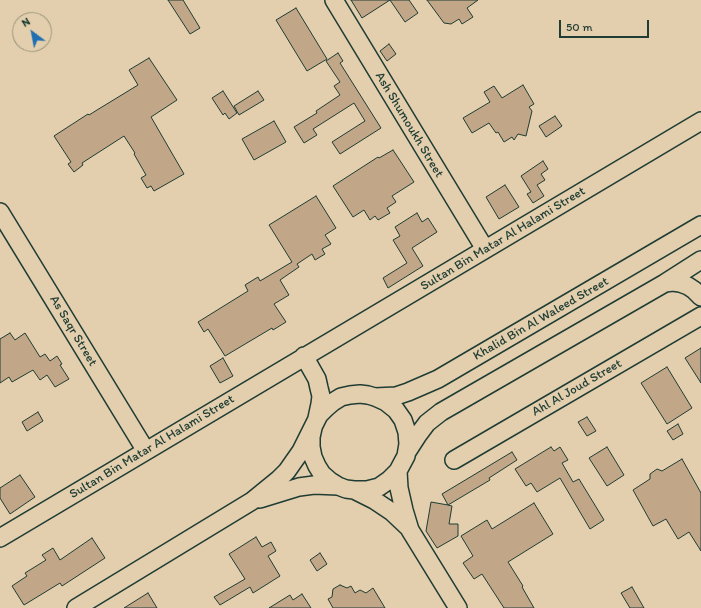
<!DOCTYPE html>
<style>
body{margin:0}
#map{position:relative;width:701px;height:608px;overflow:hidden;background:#e3cead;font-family:Itim,sans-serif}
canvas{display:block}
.north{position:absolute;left:12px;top:12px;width:40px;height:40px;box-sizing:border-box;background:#e3cead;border:1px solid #95947d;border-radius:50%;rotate:328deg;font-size:11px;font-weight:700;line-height:16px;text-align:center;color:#1f3d34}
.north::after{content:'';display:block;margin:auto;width:14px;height:18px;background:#1f6fb2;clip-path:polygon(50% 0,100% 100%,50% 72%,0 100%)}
.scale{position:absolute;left:559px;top:20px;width:90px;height:18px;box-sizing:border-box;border:2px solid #1f3d34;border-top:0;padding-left:5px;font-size:12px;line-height:14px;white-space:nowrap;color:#1f3d34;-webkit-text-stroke:3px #e3cead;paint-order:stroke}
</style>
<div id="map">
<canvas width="701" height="608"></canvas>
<div class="north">N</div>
<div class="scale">50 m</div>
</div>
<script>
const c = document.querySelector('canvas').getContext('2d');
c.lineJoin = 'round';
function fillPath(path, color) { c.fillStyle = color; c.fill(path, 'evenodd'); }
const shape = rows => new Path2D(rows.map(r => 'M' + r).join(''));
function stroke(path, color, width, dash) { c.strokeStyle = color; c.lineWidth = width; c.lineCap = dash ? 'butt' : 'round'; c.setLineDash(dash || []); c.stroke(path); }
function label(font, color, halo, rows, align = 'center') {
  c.font = font + ' Itim,sans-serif'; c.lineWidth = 3; c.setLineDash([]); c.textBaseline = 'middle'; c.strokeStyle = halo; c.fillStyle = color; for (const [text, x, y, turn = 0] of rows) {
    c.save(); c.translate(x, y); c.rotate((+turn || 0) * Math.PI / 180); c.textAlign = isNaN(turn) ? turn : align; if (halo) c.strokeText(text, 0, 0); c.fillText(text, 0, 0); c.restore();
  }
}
const building = shape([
 [168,0,183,0,200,28,190,34,168,0],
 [351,0,409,0,418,13,405,22,390,0,362,18,351,0],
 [427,0,478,0,467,8,473,17,462,24,459,19,451,24,444,23,427,0],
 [296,8,327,59,307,71,276,20,296,8],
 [389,44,396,54,387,61,380,51,389,44],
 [338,53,343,61,340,63,381,128,340,154,332,142,365,121,354,103,313,129,317,135,304,143,294,127,317,113,316,111,340,95,334,86,340,82,326,61,338,53],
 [149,58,177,100,151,117,184,174,154,191,151,186,147,188,141,178,146,175,134,154,135,153,124,136,82,163,83,165,74,172,68,164,71,162,54,136,88,114,89,115,97,110,138,85,129,70,149,58],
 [523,85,534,104,529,107,532,111,526,136,518,134,514,140,512,137,504,142,498,132,496,133,489,123,472,133,463,118,490,102,484,92,494,86,502,98,523,85],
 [223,91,237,113,229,119,225,113,223,115,212,98,223,91],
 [258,91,264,100,239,115,234,106,258,91],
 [555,116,562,126,546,137,539,126,555,116],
 [274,121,286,142,254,160,242,139,274,121],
 [393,150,414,182,392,196,396,202,387,208,390,213,378,220,375,216,370,220,364,210,353,217,333,186,378,157,379,158,393,150],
 [543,161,548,169,541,174,545,180,537,185,544,196,533,203,527,194,531,192,521,176,543,161],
 [505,185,519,207,499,219,486,197,505,185],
 [316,196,336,228,325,235,331,244,322,249,325,254,315,260,312,254,297,264,299,267,280,280,289,295,274,304,286,322,273,330,272,328,225,356,208,329,204,332,198,322,248,291,245,285,258,277,260,281,292,262,269,225,316,196],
 [417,213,422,222,428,218,437,232,412,248,423,266,388,288,383,278,407,263,393,240,400,236,395,227,417,213],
 [10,333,15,340,25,333,40,357,45,354,50,361,57,356,62,364,60,365,69,379,55,387,47,375,40,380,33,370,12,382,9,377,0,383,0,339,10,333],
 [701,348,701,383,685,358,701,348],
 [223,358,233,376,220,383,210,366,223,358],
 [667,367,692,408,667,424,641,383,667,367],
 [38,412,43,421,27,431,22,422,38,412],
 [587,417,596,431,587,436,578,422,587,417],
 [678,424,683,434,673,440,667,431,678,424],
 [551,447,554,451,560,447,568,460,562,463,573,482,579,479,604,520,590,529,560,478,537,492,531,483,526,486,515,469,551,447],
 [607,447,624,475,607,486,589,458,607,447],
 [512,452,517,460,489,478,490,480,448,505,452,506,449,524,458,524,458,536,437,548,426,531,431,502,448,505,442,494,512,452],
 [682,459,701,493,701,551,689,532,678,539,666,519,653,526,633,490,650,479,650,474,657,469,662,471,682,459],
 [20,475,35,497,10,514,0,498,0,488,20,475],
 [534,503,553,534,508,562,523,586,522,587,534,608,504,608,482,574,474,579,463,563,473,556,461,536,487,520,492,529,534,503],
 [256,537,262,547,271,542,276,551,268,556,280,576,253,593,250,587,220,605,214,597,245,579,229,554,256,537],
 [92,538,105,558,62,586,60,583,24,605,12,586,27,576,25,573,46,560,42,555,53,548,60,560,92,538],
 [320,553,327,564,317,571,310,560,320,553],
 [340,585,347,588,351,586,355,593,360,590,366,593,373,588,385,608,333,608,328,599,332,597,333,589,340,585],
 [632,587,644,608,630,608,621,593,632,587],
 [148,593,157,608,124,608,148,593],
 [302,594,311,608,269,608,290,595,293,600,302,594]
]);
fillPath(building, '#c1a687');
stroke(building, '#1f3d34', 1);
const minor = shape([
 [334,0,485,249],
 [0,212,146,451],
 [665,283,673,282,680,283,688,286,694,290,701,297],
 [304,356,317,379,319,388,321,396,320,404,317,418],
 [375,397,396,396,408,392,438,379,701,225],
 [407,452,418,435,427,423,441,412,665,283,701,260],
 [454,460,701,316],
 [398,471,399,488,404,510,410,530,458,608],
 [354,490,374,500,392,512,409,528],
 [260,499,299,487,314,485,338,486],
 [0,538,701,121],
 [76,608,252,501,279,479,287,471,301,451,319,415,326,408,333,402,341,397,350,395,360,394,368,395,375,397,386,402,396,410,403,420,407,432,408,444,406,456,398,471,389,480,379,487,367,490,354,490,346,489,338,486,330,481,322,474,317,466,313,457,311,447,311,437,313,428]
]);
stroke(minor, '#1f3d34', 20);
stroke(minor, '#e3cead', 17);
label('13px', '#1f3d34', '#e3cead', [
 ["Ash Shumoukh Street",409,125,59],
 ["Sultan Bin Matar Al Halami Street",503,239,-31],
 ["Khalid Bin Al Waleed Street",541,319,-30],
 ["As Saqr Street",73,331,59],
 ["Ahl Al Joud Street",577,388,-30],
 ["Sultan Bin Matar Al Halami Street",152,447,-31]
]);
</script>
